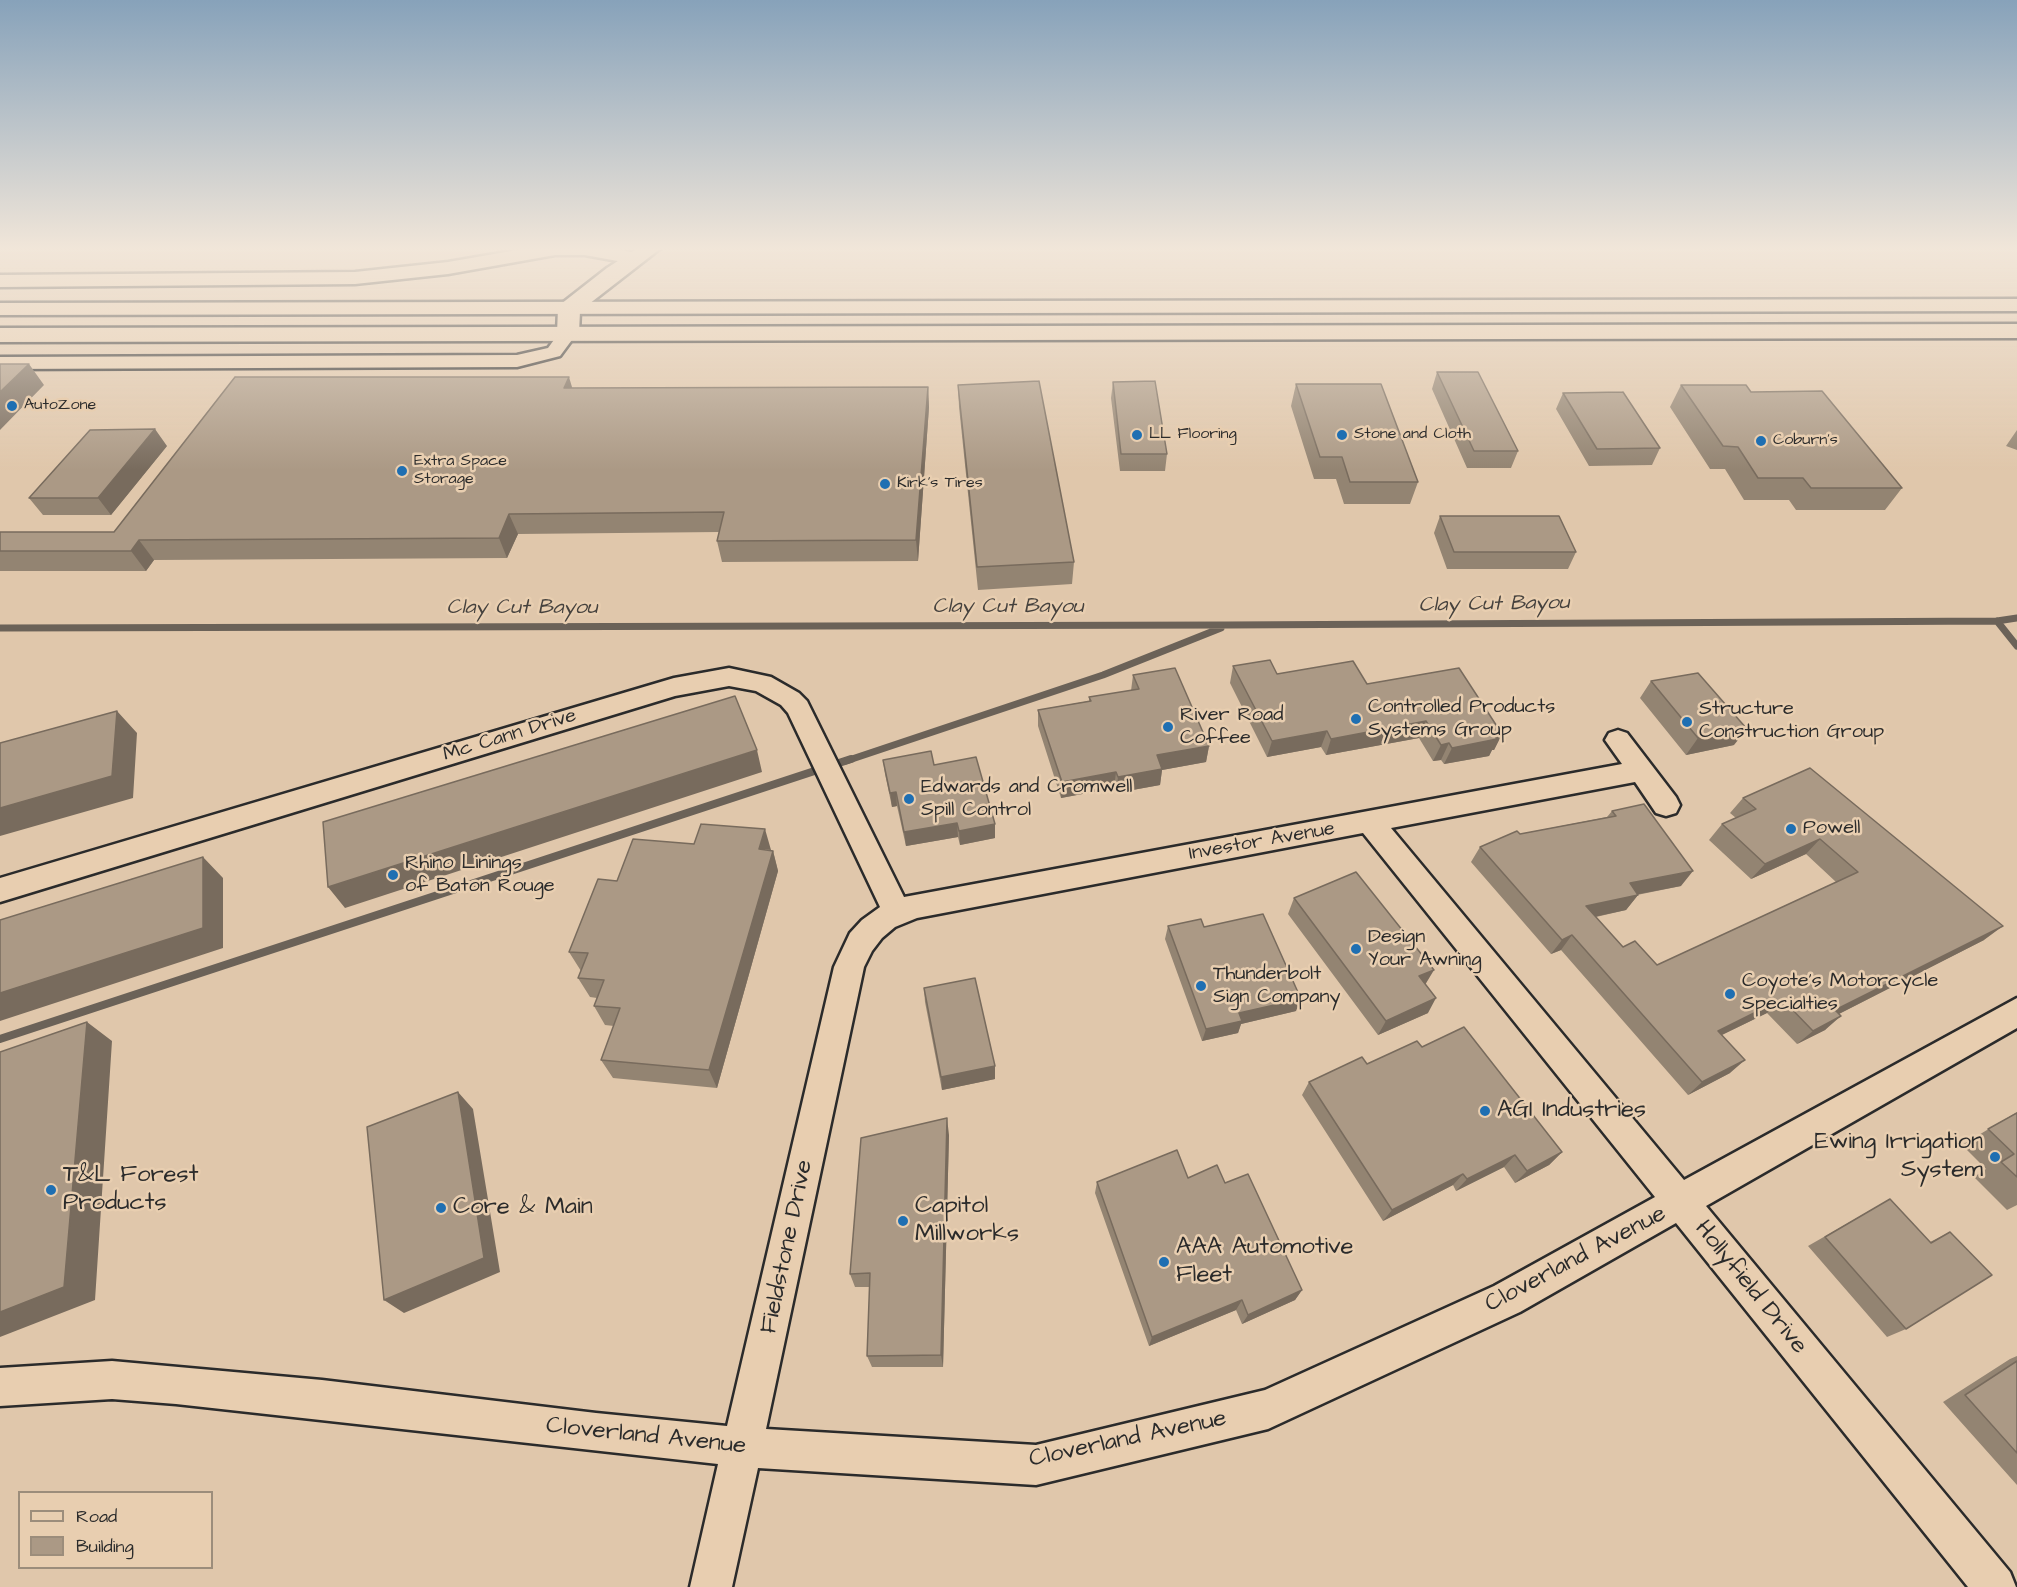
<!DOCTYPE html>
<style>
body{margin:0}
#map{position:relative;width:2017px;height:1587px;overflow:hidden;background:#e0c7ab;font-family:"Architects Daughter",sans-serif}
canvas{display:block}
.legend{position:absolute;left:18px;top:1491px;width:195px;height:78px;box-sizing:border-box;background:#e8ceb0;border:2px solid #9c8d7b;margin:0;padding:8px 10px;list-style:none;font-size:18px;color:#2b2b2b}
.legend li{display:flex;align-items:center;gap:12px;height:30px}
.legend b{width:30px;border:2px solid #9c8d7b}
</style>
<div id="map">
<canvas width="2017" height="1587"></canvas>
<ul class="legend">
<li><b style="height:8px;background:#e8ceb0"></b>Road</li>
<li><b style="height:16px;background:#ab9985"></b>Building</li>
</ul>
</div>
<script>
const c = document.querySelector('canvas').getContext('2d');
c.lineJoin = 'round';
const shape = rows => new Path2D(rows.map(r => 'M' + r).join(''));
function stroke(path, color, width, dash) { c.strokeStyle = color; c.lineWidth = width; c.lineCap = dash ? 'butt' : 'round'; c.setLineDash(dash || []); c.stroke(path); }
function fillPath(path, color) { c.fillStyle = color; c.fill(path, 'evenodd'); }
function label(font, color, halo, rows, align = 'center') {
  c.font = font + ' "Architects Daughter",sans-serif'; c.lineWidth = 5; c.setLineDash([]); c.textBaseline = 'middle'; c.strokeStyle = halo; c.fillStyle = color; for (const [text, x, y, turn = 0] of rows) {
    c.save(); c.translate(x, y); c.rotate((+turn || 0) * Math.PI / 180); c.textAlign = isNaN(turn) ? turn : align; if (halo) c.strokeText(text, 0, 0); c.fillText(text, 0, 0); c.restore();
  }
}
stroke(shape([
 [1997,621,2017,646],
 [0,628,1227,625,1997,621,2017,618],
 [846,761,1103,675,1221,628]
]), '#6b6258', 7);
stroke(shape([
 [0,1039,851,759]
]), '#6b6258', 8);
const minor = shape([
 [568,328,577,333,560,356,517,367,0,369,0,357,517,355,548,348,562,329,568,328],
 [729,668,771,677,799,693,807,701,904,897,1622,764,1605,740,1609,733,1618,730,1627,733,1676,797,1680,805,1676,813,1666,816,1656,813,1635,782,1391,828,1684,1180,2017,998,2017,1028,1706,1206,2010,1572,2016,1587,1968,1587,1676,1223,1520,1312,1268,1429,1036,1485,758,1468,732,1587,690,1587,718,1464,176,1404,112,1399,0,1406,0,1368,112,1361,322,1380,596,1413,727,1426,834,967,850,933,862,920,880,907,788,713,781,705,756,691,729,686,675,696,0,902,0,878,674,678,729,668],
 [1363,833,1655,1197,1494,1286,1265,1390,1036,1445,766,1429,864,967,872,951,882,938,895,927,917,918,1363,833]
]);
const tertiary = shape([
 [529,248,610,248,641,254,644,258,641,262,634,264,585,255,555,255,448,274,355,284,0,287,0,275,355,272,448,262,529,248]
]);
const primary = shape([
 [638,248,661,248,580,311,579,333,576,338,560,338,557,333,558,309,561,304,607,268,638,248]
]);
const trunk = shape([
 [2017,299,2017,311,0,315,0,303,2017,299],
 [2017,324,2017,338,0,342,0,328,2017,324]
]);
stroke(minor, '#2b2b2b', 5);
stroke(tertiary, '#2b2b2b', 5);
stroke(primary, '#2b2b2b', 5);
stroke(trunk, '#2b2b2b', 5);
fillPath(minor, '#e8ceb0');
fillPath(tertiary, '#e8ceb0');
fillPath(primary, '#e8ceb0');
fillPath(trunk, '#e8ceb0');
fillPath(shape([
 [1653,248,1702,248,1701,250,1655,250],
 [1437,372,1518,451,1511,468,1467,468,1432,389],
 [1113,382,1167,454,1165,471,1120,471,1111,398],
 [1296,384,1418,482,1410,504,1344,504,1336,479,1314,479,1291,406],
 [958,385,1074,562,1072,584,978,590,959,407],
 [1681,385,1751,392,1902,488,1885,510,1796,510,1789,500,1744,500,1725,469,1710,469,1670,407],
 [928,387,929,407,918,561,722,562,717,541,719,532,518,534,507,558,154,560,146,571,0,571,0,532,114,532,572,388],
 [1563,393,1660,448,1652,465,1589,466,1556,409],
 [2017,430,2017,450,2006,446],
 [167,446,111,515,43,515,29,498],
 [1440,516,1576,552,1568,569,1447,569,1434,533],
 [1233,666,1277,674,1367,684,1502,734,1494,750,1492,750,1489,756,1444,764,1441,760,1433,761,1419,738,1326,755,1321,747,1267,757,1230,683],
 [1133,675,1209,746,1206,762,1162,770,1160,785,1116,793,1114,788,1061,798,1038,726,1038,710,1089,701,1089,697,1131,691],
 [1651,681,1734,745,1686,755,1640,698],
 [883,760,934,765,995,824,995,838,960,845,958,837,906,846,897,806,892,807,885,774],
 [1810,768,1984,940,1839,1014,1825,1030,1797,1044,1767,1013,1722,1035,1730,1073,1688,1095,1561,950,1551,954,1471,862,1480,847,1520,834,1607,817,1612,811,1681,886,1637,895,1638,895,1626,910,1596,917,1623,947,1657,965,1836,882,1806,854,1751,879,1709,840,1722,824,1736,818,1730,813,1743,798],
 [771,850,773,851,778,871,717,1088,613,1078,601,1060,614,1026,605,1025,594,1006,597,998,590,997,578,978,581,971,569,952,617,881],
 [1294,898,1428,1013,1378,1035,1288,914],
 [1168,926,1204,927,1296,1011,1241,1024,1238,1033,1202,1041,1165,939],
 [924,988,995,1066,995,1079,942,1090,925,1002],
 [1422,1047,1562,1152,1549,1165,1515,1183,1504,1167,1456,1191,1453,1185,1383,1221,1302,1095,1309,1082],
 [2017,1112,2017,1205,2007,1210,1974,1177,1986,1169,1962,1145],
 [949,1135,943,1367,872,1367,867,1356,870,1287,855,1287,850,1274],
 [1188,1178,1225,1183,1302,1290,1295,1300,1242,1324,1236,1310,1149,1346,1095,1193,1097,1182],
 [1890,1199,1930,1242,1950,1232,1906,1329,1887,1337,1808,1246],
 [2017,1356,2017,1485,1943,1402,2010,1359]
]), '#938472');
fillPath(shape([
 [29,364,44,385,0,430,0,392],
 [569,377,575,397,564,388],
 [928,387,929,407,918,561,916,540],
 [155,429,167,446,111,515,98,498],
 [509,514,518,534,507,558,499,538],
 [139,540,154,560,146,571,131,551],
 [117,711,137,733,133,798,0,836,0,808],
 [1426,721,1419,738,1326,755,1331,739],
 [1747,729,1734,745,1686,755,1698,738],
 [1327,731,1321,747,1267,757,1272,741],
 [1502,734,1494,750,1492,750,1489,756,1444,764,1452,748],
 [1449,743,1441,760,1433,761,1441,745],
 [1209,746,1206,762,1162,770,1160,785,1116,793,1118,777,1157,755],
 [757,750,762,772,345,908,328,887],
 [1116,772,1114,788,1061,798,1062,782],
 [896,792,897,806,892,807,890,793],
 [957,823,958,837,906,846,904,832],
 [995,824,995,838,960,845,959,831],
 [765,829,771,850,759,849],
 [1820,839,1806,854,1751,879,1765,864],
 [773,851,778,871,717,1088,709,1070],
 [203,857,223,878,223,948,0,1021,0,993],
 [1693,871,1681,886,1618,898,1630,883],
 [1638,895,1626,910,1575,921,1586,906],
 [2003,926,1984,940,1819,1024,1835,1010],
 [1572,935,1561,950,1551,954,1562,940],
 [1434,970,1425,985,1419,976],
 [1436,998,1428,1013,1378,1035,1386,1021],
 [1301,999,1296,1011,1241,1024,1238,1033,1202,1041,1206,1029,1239,1013],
 [1782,999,1767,1013,1703,1044,1718,1031],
 [1841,1016,1825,1030,1797,1044,1813,1031],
 [87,1022,112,1041,95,1300,0,1337,0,1312],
 [1745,1060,1730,1073,1688,1095,1702,1082],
 [995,1066,995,1079,942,1090,941,1077],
 [458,1092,473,1109,500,1272,404,1313,384,1300],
 [947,1118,949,1135,943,1367,941,1355],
 [1562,1152,1549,1165,1515,1183,1527,1171],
 [1515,1155,1504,1167,1456,1191,1467,1179],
 [1463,1174,1453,1185,1383,1221,1392,1210],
 [1302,1290,1295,1300,1242,1324,1248,1315],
 [1242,1300,1236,1310,1149,1346,1152,1337]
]), '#786b5d');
const building = shape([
 [0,364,29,364,0,392,0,364],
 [1437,372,1478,372,1518,451,1474,451,1437,372],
 [235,377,569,377,564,388,928,387,916,540,717,541,724,512,509,514,499,538,139,540,131,551,0,551,0,532,114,532,235,377],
 [1039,381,1074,562,977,567,958,385,1039,381],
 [1155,381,1167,454,1121,454,1113,382,1155,381],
 [1296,384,1381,384,1418,482,1350,482,1342,457,1320,457,1296,384],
 [1681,385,1746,385,1751,392,1822,391,1902,488,1811,488,1803,478,1758,478,1738,447,1723,446,1681,385],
 [1623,392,1660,448,1597,449,1563,393,1623,392],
 [155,429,98,498,29,498,90,430,155,429],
 [1440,516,1559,516,1576,552,1454,552,1440,516],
 [1270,660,1277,674,1353,661,1367,684,1459,668,1502,734,1494,735,1497,739,1452,748,1449,743,1441,745,1426,721,1331,739,1327,731,1272,741,1233,666,1270,660],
 [1175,668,1209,746,1157,755,1162,769,1118,777,1116,772,1062,782,1038,710,1091,701,1089,697,1139,689,1133,675,1175,668],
 [1698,673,1747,729,1698,738,1651,681,1698,673],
 [735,696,757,750,328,887,323,822,735,696],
 [117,711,112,776,0,808,0,743,117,711],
 [931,751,934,765,976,757,995,824,959,831,957,823,904,832,896,792,890,793,883,760,931,751],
 [1810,768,2003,926,1835,1010,1841,1016,1813,1031,1782,999,1718,1031,1745,1060,1702,1082,1572,935,1562,940,1480,847,1517,831,1520,834,1616,816,1612,811,1644,804,1693,871,1630,883,1638,895,1586,906,1623,947,1635,941,1657,965,1858,872,1820,839,1765,864,1722,824,1756,809,1743,798,1810,768],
 [701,824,765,829,759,849,773,851,709,1070,601,1060,620,1008,594,1006,604,980,578,978,588,953,569,952,598,879,617,881,633,839,694,844,701,824],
 [203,857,203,928,0,993,0,920,203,857],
 [1356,872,1434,970,1419,976,1436,998,1386,1021,1294,898,1356,872],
 [1263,914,1301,999,1239,1013,1242,1021,1206,1029,1168,926,1201,919,1204,927,1263,914],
 [975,978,995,1066,941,1077,924,988,975,978],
 [87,1022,64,1287,0,1312,0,1052,87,1022],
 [1464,1027,1562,1152,1527,1171,1515,1155,1467,1179,1463,1174,1392,1210,1309,1082,1362,1057,1367,1064,1417,1041,1422,1047,1464,1027],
 [458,1092,484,1258,384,1300,367,1127,458,1092],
 [2017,1113,2017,1177,2001,1162,2014,1154,1988,1129,2017,1113],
 [947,1118,941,1355,867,1356,870,1273,850,1274,861,1138,947,1118],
 [1177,1150,1188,1178,1217,1165,1225,1183,1248,1174,1302,1290,1248,1315,1242,1300,1152,1337,1097,1182,1177,1150],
 [1890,1199,1931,1243,1950,1232,1992,1275,1906,1329,1825,1237,1890,1199],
 [2017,1361,2017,1453,1965,1395,2017,1361]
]);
fillPath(building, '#ab9985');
stroke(building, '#786b5d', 1.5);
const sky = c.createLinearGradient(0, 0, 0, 470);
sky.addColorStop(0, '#87a2ba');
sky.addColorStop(0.53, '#f1e6d9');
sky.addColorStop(1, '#f1e6d900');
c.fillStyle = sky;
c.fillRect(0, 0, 2017, 470);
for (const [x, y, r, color] of [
 [12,406,6,"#1f6fb2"],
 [1137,435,6,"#1f6fb2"],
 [1342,435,6,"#1f6fb2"],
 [1761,441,6,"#1f6fb2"],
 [402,471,6,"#1f6fb2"],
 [885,484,6,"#1f6fb2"],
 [1356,719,6,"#1f6fb2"],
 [1687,722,6,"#1f6fb2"],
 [1168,727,6,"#1f6fb2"],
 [909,799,6,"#1f6fb2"],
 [1791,829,6,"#1f6fb2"],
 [393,875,6,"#1f6fb2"],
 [1356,949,6,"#1f6fb2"],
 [1201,986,6,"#1f6fb2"],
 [1730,994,6,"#1f6fb2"],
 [1485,1111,6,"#1f6fb2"],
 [1995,1157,6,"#1f6fb2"],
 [51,1190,6,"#1f6fb2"],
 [441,1208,6,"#1f6fb2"],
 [903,1221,6,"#1f6fb2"],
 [1164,1262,6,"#1f6fb2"]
]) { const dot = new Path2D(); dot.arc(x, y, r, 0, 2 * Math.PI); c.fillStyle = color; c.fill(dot); stroke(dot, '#e8ceb0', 2); }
label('16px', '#2b2b2b', '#e8ceb0', [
 ["AutoZone",24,406],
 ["LL Flooring",1149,435],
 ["Stone and Cloth",1354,435],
 ["Coburn's",1773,441],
 ["Extra Space",414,462],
 ["Storage",414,480],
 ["Kirk's Tires",897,484]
], 'left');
label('20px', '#2b2b2b', '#e8ceb0', [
 ["Controlled Products",1368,708],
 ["Systems Group",1368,731],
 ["Structure",1699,710],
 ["Construction Group",1699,733],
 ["River Road",1180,716],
 ["Coffee",1180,739],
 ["Edwards and Cromwell",921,788],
 ["Spill Control",921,811],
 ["Powell",1803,829],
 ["Rhino Linings",405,864],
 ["of Baton Rouge",405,887],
 ["Design",1368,938],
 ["Your Awning",1368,961],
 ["Thunderbolt",1213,975],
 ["Sign Company",1213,998],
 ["Coyote's Motorcycle",1742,982],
 ["Specialties",1742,1005]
], 'left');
label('20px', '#2b2b2b', '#e8ceb0', [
 ["Mc Cann Drive",510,736,-17],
 ["Investor Avenue",1262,842,-10]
]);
label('italic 21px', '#46423e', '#e8ceb0', [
 ["Clay Cut Bayou",1494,605,-1],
 ["Clay Cut Bayou",1008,608],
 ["Clay Cut Bayou",522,609]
]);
label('24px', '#2b2b2b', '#e8ceb0', [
 ["AGI Industries",1497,1111],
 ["Ewing Irrigation",1983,1143,"right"],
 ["System",1983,1171,"right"],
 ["T&L Forest",63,1176],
 ["Products",63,1204],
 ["Capitol",915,1207],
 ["Millworks",915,1235],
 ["Core & Main",453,1208],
 ["AAA Automotive",1176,1248],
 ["Fleet",1176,1276]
], 'left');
label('24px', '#2b2b2b', '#e8ceb0', [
 ["Fieldstone Drive",788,1247,-78],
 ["Cloverland Avenue",1576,1260,-28],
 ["Hollyfield Drive",1750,1288,51],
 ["Cloverland Avenue",646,1437,6],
 ["Cloverland Avenue",1128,1440,-12]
]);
</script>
